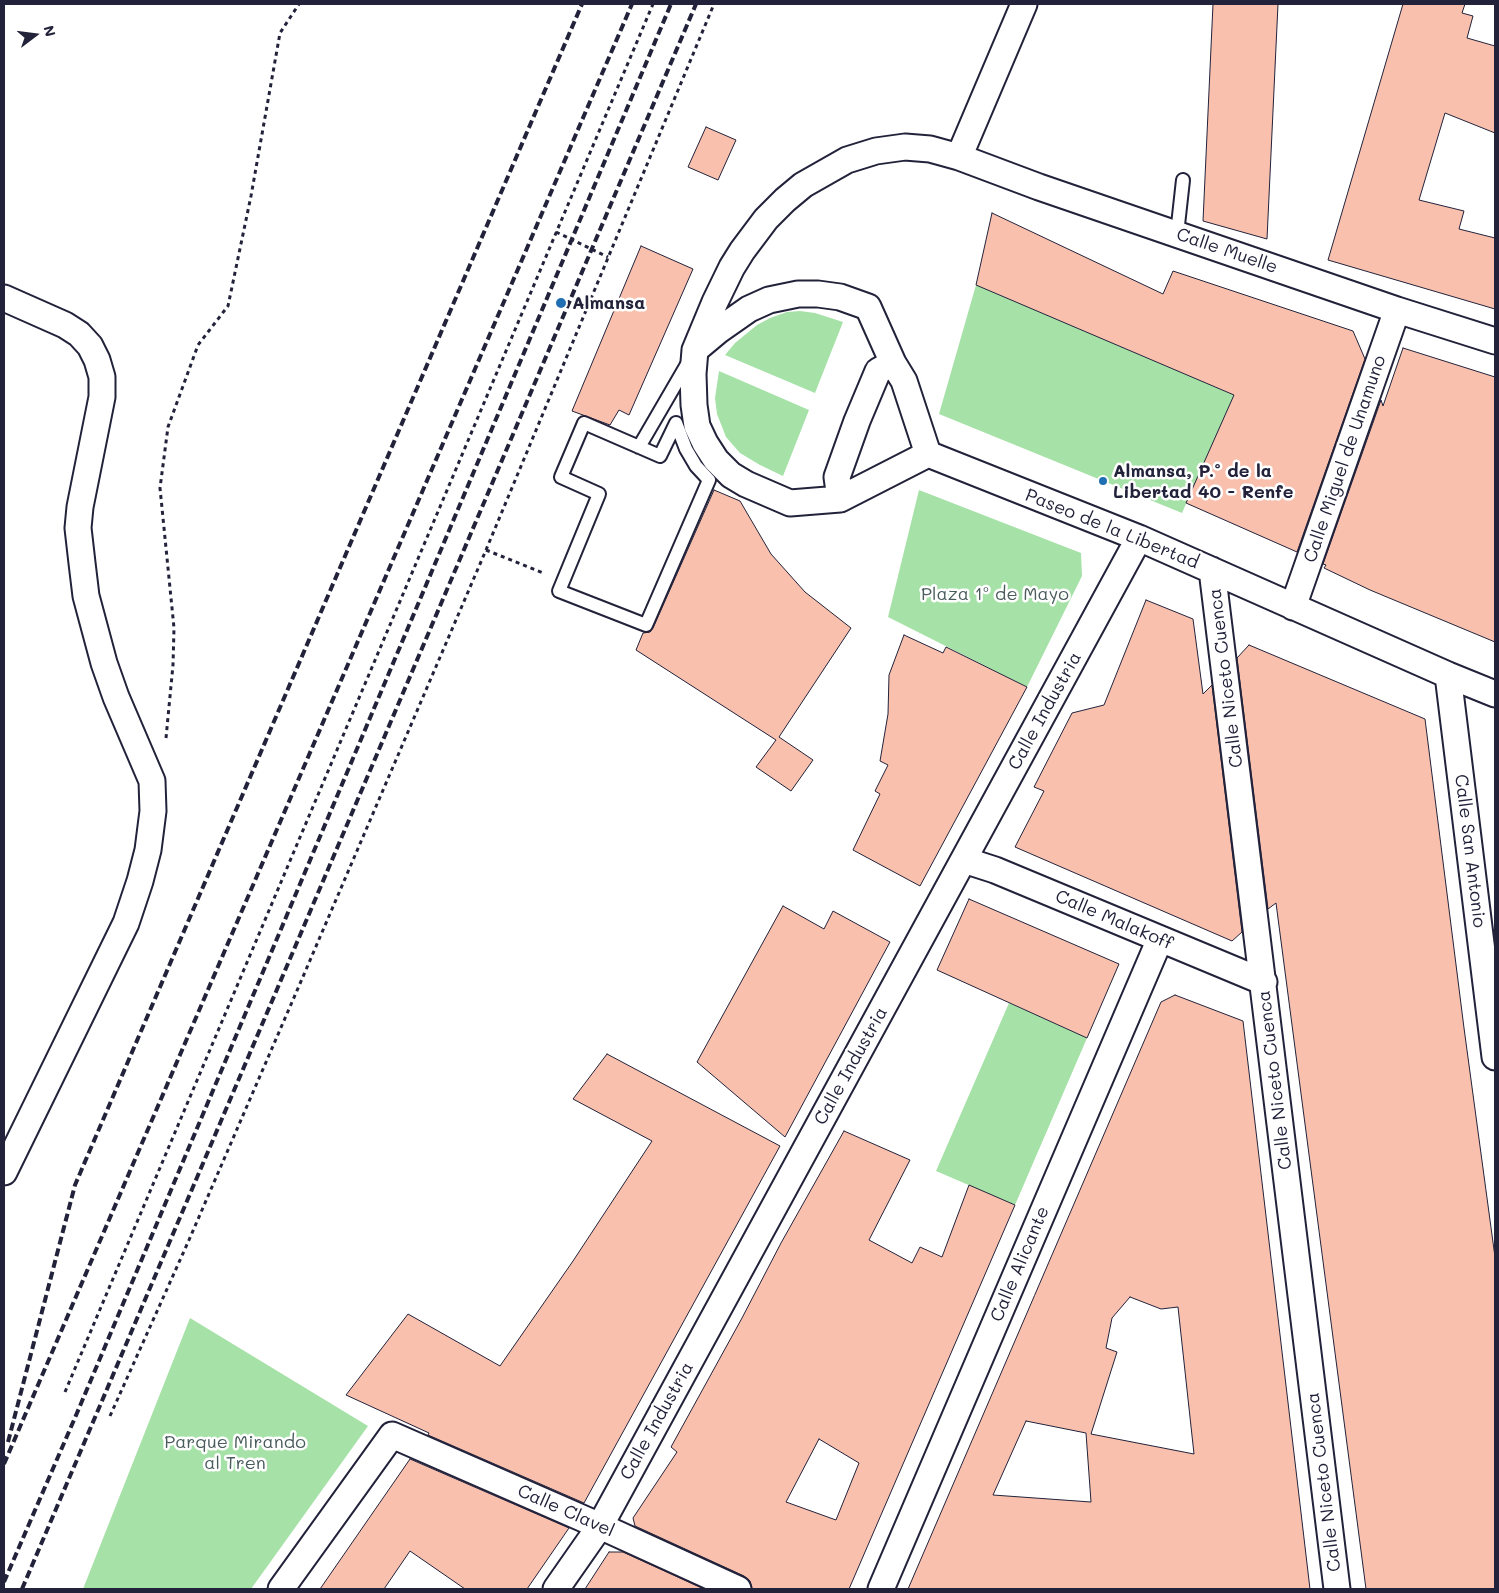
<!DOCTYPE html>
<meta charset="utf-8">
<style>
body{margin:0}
#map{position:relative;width:1499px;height:1593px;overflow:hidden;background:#fff;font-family:Mali,sans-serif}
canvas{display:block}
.frame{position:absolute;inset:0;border:5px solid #22223b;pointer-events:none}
.north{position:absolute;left:10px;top:10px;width:50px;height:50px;-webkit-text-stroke:4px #fff;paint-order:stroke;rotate:75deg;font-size:14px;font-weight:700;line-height:20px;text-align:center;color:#22223b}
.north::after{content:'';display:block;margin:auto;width:18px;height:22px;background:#22223b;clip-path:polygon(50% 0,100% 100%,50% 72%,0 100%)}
</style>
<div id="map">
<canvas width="1499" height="1593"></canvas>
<div class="frame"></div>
<div class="north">N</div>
</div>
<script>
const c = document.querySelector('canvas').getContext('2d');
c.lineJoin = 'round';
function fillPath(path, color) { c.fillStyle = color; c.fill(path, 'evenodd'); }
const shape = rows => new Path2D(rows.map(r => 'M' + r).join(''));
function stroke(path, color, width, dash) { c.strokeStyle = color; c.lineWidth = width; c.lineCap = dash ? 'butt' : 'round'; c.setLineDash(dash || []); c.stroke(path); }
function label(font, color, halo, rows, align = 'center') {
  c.font = font + ' Mali,sans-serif'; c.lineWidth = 5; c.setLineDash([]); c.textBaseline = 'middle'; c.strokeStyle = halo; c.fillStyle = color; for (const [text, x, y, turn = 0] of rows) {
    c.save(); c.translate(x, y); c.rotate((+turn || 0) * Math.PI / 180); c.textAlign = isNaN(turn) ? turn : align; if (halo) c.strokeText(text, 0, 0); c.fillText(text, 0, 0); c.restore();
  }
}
fillPath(shape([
 [976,285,1234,395,1182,513,939,414],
 [800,311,815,313,843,322,815,393,725,355,735,343,757,325,770,318,787,312],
 [719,371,809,410,783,476,760,465,740,453,726,437,717,414,715,398],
 [919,490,1081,553,1082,576,1027,687,888,617],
 [1009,1003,1087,1038,1015,1205,936,1171],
 [190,1318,368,1426,251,1589,83,1589]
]), '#a6e1a7');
const building = shape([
 [1213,4,1278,4,1267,239,1203,221,1213,4],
 [1403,4,1465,4,1462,13,1473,16,1467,38,1495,46,1495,133,1445,113,1419,200,1464,211,1459,229,1495,238,1495,309,1328,260,1403,4],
 [706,127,736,140,718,180,688,167,706,127],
 [992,213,1163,294,1173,271,1353,331,1365,359,1297,552,1186,503,1234,395,976,285,992,213],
 [641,246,693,269,629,415,619,410,610,425,572,411,641,246],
 [1403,348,1495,377,1495,642,1370,590,1324,568,1326,565,1323,564,1381,400,1383,406,1403,348],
 [714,490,740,501,771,554,805,592,851,628,779,737,813,760,791,791,756,767,776,740,636,650,643,633,650,632,653,628,714,490],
 [1146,600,1193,619,1203,694,1212,685,1242,932,1232,941,1015,847,1044,791,1034,787,1072,713,1104,705,1146,600],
 [904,635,943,653,946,647,1027,687,920,886,853,850,880,794,875,791,888,765,880,761,888,714,889,675,904,635],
 [1249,645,1425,719,1464,1028,1495,1257,1495,1589,1366,1589,1276,903,1268,909,1237,658,1249,645],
 [969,899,1119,964,1087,1038,937,970,969,899],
 [783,906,824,929,833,911,890,942,785,1137,697,1062,783,906],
 [1175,995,1243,1021,1310,1589,908,1589,1161,1002,1175,995],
 [1130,1297,1161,1309,1178,1307,1194,1454,1091,1434,1117,1352,1106,1348,1112,1318,1130,1297],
 [1026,1421,1086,1433,1091,1502,993,1495,1026,1421],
 [607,1054,780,1146,584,1503,428,1435,429,1433,346,1395,408,1314,500,1366,573,1261,652,1141,573,1099,607,1054],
 [844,1131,910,1160,869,1240,912,1263,920,1247,942,1257,969,1185,1015,1205,849,1589,752,1589,750,1581,744,1576,635,1526,633,1518,677,1452,671,1447,742,1318,781,1243,844,1131],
 [819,1439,859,1463,836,1520,786,1502,819,1439],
 [410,1459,569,1528,527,1589,465,1589,410,1551,384,1589,320,1589,410,1459],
 [609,1552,623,1552,704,1589,585,1589,609,1552]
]);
fillPath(building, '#f8c0ad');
stroke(building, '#22223b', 1);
const service = shape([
 [1177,234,1183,180],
 [584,423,660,456,676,423,686,449,696,466,709,480,646,625,559,591,599,494,561,477,584,423],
 [639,447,689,361]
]);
const minor = shape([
 [959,157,1024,4],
 [4,298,65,325,79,334,90,346,97,360,102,377,102,397,80,507,78,528,82,563,86,596,104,663,116,697,152,781,153,811,148,850,140,881,126,923,4,1172],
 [695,350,715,302,732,267,742,251,766,219,785,200,803,185,847,160,876,151,905,147,930,149,959,157,1039,187,1397,310,1495,341],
 [893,363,878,371,857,421,837,477,840,499,928,454],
 [928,454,1139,538,1448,675,1495,694],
 [840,499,790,503,746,484,731,475,716,460,705,443,697,426,694,405,693,374,695,350,719,330,749,309,769,300,798,294,818,294,840,297,868,307,893,363,904,381,928,454],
 [1212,570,1337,1589],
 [1293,607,1397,310],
 [1448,675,1495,1057],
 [964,860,995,870,1264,982],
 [281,1589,392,1435,600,1526,738,1589],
 [556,1589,600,1526,1139,538],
 [881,1589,1160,939]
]);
stroke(service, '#22223b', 16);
stroke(minor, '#22223b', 29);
stroke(shape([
 [556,232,608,257],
 [486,550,543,573],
 [166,738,173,665,174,628,160,488,168,427,198,345,228,306,251,196,280,33,299,4],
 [65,1392,653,4],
 [110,1416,189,1240,302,979,486,550,714,4]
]), '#22223b', 3, [4, 4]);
stroke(service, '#fff', 12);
stroke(minor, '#fff', 25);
stroke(shape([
 [8,1442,75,1185,582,4],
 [4,1464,632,4],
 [4,1582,77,1413,671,4],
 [22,1589,696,4]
]), '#22223b', 4, [8, 4]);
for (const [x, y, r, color] of [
 [561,303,6,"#1f6fb2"],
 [1103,481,5,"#1f6fb2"]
]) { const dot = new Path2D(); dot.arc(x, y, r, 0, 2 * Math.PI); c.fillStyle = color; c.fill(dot); stroke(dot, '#fff', 2); }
label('18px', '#22223b', '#fff', [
 ["Calle Muelle",1227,251,19],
 ["Calle Miguel de Unamuno",1345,459,-71],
 ["Paseo de la Libertad",1112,529,22],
 ["Calle Niceto Cuenca",1226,678,-97],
 ["Calle Industria",1045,711,-61],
 ["Calle San Antonio",1470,851,83],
 ["Calle Malakoff",1114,920,23],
 ["Calle Industria",851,1066,-61],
 ["Calle Niceto Cuenca",1275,1080,-97],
 ["Calle Alicante",1020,1264,-67],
 ["Calle Industria",657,1421,-61],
 ["Calle Niceto Cuenca",1324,1482,-97],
 ["Calle Clavel",566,1511,24]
]);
label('bold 18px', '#22223b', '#fff', [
 ["Almansa",572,303],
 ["Almansa, P.º de la",1113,471],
 ["Libertad 40 - Renfe",1113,492]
], 'left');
label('18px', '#4a5b5b', '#fff', [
 ["Plaza 1º de Mayo",995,594],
 ["Parque Mirando",235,1442],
 ["al Tren",235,1463]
]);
</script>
